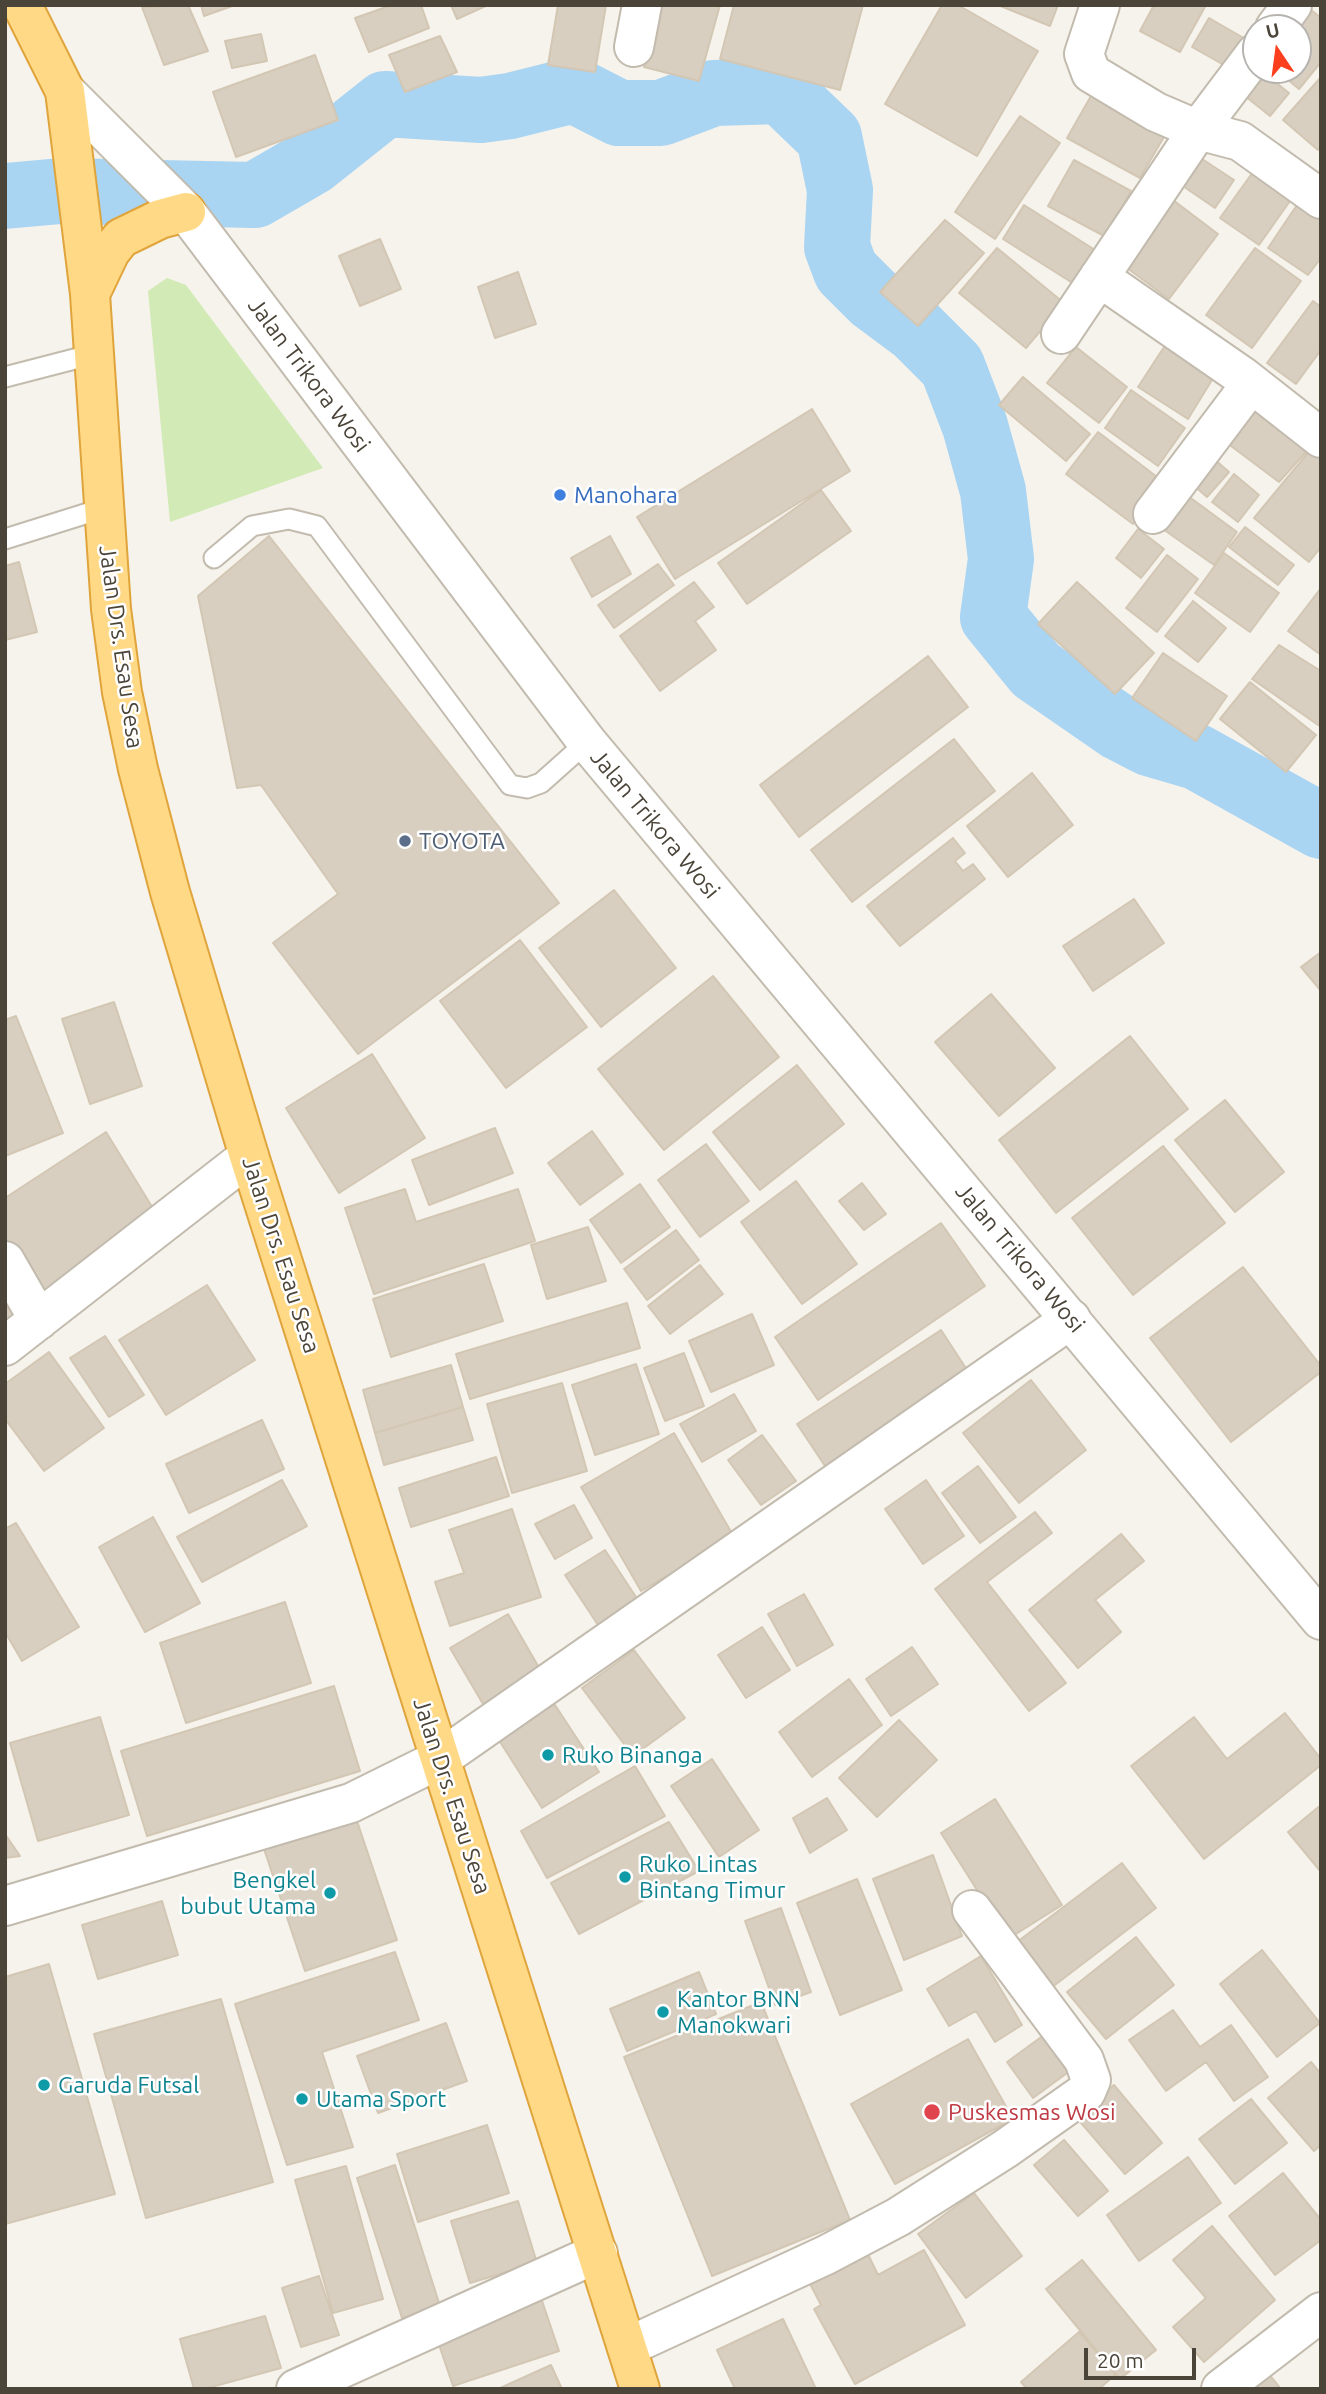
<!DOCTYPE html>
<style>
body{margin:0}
#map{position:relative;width:1326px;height:2394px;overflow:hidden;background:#f6f3ec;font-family:Ubuntu,sans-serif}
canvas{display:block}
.frame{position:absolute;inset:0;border:7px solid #4b4439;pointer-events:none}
.north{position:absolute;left:1242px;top:14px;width:70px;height:70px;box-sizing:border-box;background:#fff;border:2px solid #b7b4b0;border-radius:50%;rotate:347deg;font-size:19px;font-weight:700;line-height:28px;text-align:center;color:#4b4439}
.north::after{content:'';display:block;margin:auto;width:24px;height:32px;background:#fc3f1d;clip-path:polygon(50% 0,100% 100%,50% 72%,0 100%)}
.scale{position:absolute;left:1084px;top:2348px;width:112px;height:32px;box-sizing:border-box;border:4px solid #4b4439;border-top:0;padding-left:9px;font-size:21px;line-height:24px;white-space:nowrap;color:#4b4439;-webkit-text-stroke:5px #fff;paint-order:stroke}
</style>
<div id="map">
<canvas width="1326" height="2394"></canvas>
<div class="frame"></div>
<div class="north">U</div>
<div class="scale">20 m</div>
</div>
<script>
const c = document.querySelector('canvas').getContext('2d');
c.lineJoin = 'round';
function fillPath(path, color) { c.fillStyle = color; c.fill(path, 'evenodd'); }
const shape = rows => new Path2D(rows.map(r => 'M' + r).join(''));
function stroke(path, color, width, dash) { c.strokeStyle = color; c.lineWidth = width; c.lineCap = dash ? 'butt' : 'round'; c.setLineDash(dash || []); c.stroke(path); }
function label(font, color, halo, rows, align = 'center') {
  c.font = font + ' Ubuntu,sans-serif'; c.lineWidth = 5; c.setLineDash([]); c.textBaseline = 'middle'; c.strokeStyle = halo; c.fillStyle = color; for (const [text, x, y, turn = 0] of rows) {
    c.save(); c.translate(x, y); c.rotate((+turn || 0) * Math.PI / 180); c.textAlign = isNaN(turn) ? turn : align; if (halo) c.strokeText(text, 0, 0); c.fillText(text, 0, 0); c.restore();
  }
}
fillPath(shape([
 [167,278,186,285,323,468,170,522,148,291]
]), '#d2eab5');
stroke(shape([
 [5,196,61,191,255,195,312,162,385,104,481,110,510,106,574,90,619,113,661,113,714,93,781,91,829,137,840,190,837,247,846,271,873,298,916,330,952,366,975,426,993,491,1001,559,993,617,1036,670,1120,728,1149,743,1197,757,1321,826]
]), '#a9d4f2', 66);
const building = shape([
 [188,5,208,51,164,65,142,7,188,5],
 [201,5,235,5,204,16,201,5],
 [392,5,421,5,429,28,369,52,355,18,392,5],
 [451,5,488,5,457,19,451,5],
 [558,5,606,5,595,72,548,65,558,5],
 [660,5,720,5,699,81,644,67,660,5],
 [734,5,863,5,840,90,720,59,734,5],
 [942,5,958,5,1038,51,977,156,885,104,942,5],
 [998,5,1058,5,1050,26,998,5],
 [1154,5,1206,5,1180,52,1140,31,1154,5],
 [1305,5,1321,18,1321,62,1299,89,1276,70,1298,70,1298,28,1305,5],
 [1209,18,1247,40,1231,69,1192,47,1209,18],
 [261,34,267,61,232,68,225,41,261,34],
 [440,36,457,72,405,92,389,55,440,36],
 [315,55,338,120,236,157,213,92,315,55],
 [1260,70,1289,93,1270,116,1235,88,1260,70],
 [1321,77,1321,146,1318,150,1283,120,1321,77],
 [1095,89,1168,130,1140,178,1067,138,1095,89],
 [1020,116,1060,143,995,239,955,212,1020,116],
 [1190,151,1234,180,1215,208,1171,178,1190,151],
 [1074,160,1131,191,1106,237,1048,206,1074,160],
 [1258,165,1297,191,1259,245,1220,218,1258,165],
 [1303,196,1321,208,1321,258,1308,275,1268,248,1303,196],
 [1173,200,1218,234,1169,299,1123,265,1173,200],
 [1024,205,1103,255,1082,289,1003,239,1024,205],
 [945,220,984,253,918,326,880,292,945,220],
 [380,239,401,289,360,306,339,256,380,239],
 [997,248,1064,303,1026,348,959,293,997,248],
 [1255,248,1301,281,1252,348,1206,315,1255,248],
 [518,272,536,324,495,338,478,287,518,272],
 [1313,301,1321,307,1321,350,1296,384,1267,363,1313,301],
 [1166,344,1215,375,1188,419,1138,387,1166,344],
 [1076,347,1127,387,1099,423,1047,383,1076,347],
 [1023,377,1090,434,1066,461,999,405,1023,377],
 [1131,390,1185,428,1158,466,1105,428,1131,390],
 [1252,396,1313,444,1279,482,1219,437,1252,396],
 [812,409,850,471,675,579,637,517,812,409],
 [1098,432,1165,483,1133,524,1066,474,1098,432],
 [1311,449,1321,457,1321,547,1309,562,1254,518,1311,449],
 [1206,452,1229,472,1207,497,1184,477,1206,452],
 [1234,474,1259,495,1238,522,1212,502,1234,474],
 [821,490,851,531,747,604,718,563,821,490],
 [1184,493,1237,532,1214,565,1160,527,1184,493],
 [1245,527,1294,565,1278,585,1229,547,1245,527],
 [1138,529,1164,549,1141,578,1116,558,1138,529],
 [269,536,559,903,358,1054,273,943,338,894,261,785,237,788,198,596,269,536],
 [610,536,631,574,592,597,571,558,610,536],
 [1224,553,1279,593,1250,632,1195,593,1224,553],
 [1167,555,1198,579,1157,632,1126,608,1167,555],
 [19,562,37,632,5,640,5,566,19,562],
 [658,564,674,585,614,628,598,605,658,564],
 [694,582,714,607,695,621,716,650,660,691,620,636,694,582],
 [1077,582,1154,653,1115,694,1038,624,1077,582],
 [1321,588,1321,655,1288,631,1321,588],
 [1193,601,1226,628,1198,662,1165,636,1193,601],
 [1279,645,1321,671,1321,727,1252,679,1279,645],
 [1163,653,1227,696,1196,741,1132,698,1163,653],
 [928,656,968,707,799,837,760,785,928,656],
 [1250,682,1316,735,1286,772,1220,719,1250,682],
 [954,739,995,791,852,902,811,850,954,739],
 [1032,773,1073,825,1008,877,967,826,1032,773],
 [953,838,965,853,955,861,963,871,973,864,985,879,900,946,867,906,953,838],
 [614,890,676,968,601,1027,539,948,614,890],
 [1134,899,1164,943,1093,991,1063,946,1134,899],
 [520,940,587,1027,506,1088,440,1001,520,940],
 [1321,952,1321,991,1301,967,1321,952],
 [713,976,779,1057,664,1150,598,1069,713,976],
 [991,994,1055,1068,999,1116,935,1042,991,994],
 [114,1002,142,1086,90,1104,62,1019,114,1002],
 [16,1016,63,1133,5,1156,5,1020,16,1016],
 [1130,1036,1188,1109,1056,1213,999,1140,1130,1036],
 [372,1054,425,1138,339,1193,286,1108,372,1054],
 [797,1065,844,1124,760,1190,713,1132,797,1065],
 [1225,1100,1284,1172,1235,1212,1175,1140,1225,1100],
 [495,1128,513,1173,429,1205,412,1160,495,1128],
 [592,1131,623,1174,580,1205,548,1163,592,1131],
 [106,1132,154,1210,40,1300,5,1248,5,1198,106,1132],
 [706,1144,749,1201,700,1237,658,1180,706,1144],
 [1163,1146,1225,1223,1133,1295,1072,1218,1163,1146],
 [796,1181,857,1264,802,1304,741,1222,796,1181],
 [862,1183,886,1214,864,1230,839,1201,862,1183],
 [640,1184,670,1227,621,1263,590,1220,640,1184],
 [405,1189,416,1222,518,1189,535,1241,374,1294,345,1208,405,1189],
 [941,1223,985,1286,818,1400,775,1337,941,1223],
 [588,1227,606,1281,547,1299,531,1245,588,1227],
 [676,1230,699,1260,647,1300,624,1269,676,1230],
 [484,1264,503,1321,391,1357,373,1299,484,1264],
 [700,1265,723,1294,670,1334,648,1306,700,1265],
 [1243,1267,1321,1366,1321,1372,1231,1442,1150,1338,1243,1267],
 [207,1285,255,1360,166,1415,119,1340,207,1285],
 [5,1295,20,1318,5,1327,5,1295],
 [627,1303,640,1348,470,1399,456,1354,627,1303],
 [752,1314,774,1365,711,1392,689,1341,752,1314],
 [941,1330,971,1376,827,1469,797,1424,941,1330],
 [105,1336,144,1395,109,1417,70,1358,105,1336],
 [49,1352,104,1428,44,1471,5,1419,5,1384,49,1352],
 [684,1353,704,1406,665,1421,644,1368,684,1353],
 [636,1364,659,1434,595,1455,572,1385,636,1364],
 [451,1365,463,1407,375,1433,363,1390,451,1365],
 [1031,1380,1086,1450,1019,1503,963,1433,1031,1380],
 [562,1383,587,1471,512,1493,487,1404,562,1383],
 [734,1394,756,1431,702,1462,680,1424,734,1394],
 [463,1407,473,1440,384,1465,375,1433,463,1407],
 [262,1420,284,1469,189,1513,166,1464,262,1420],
 [674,1433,734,1537,641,1591,581,1487,674,1433],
 [762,1435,796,1481,761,1505,728,1460,762,1435],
 [496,1457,509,1496,411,1527,399,1488,496,1457],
 [978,1466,1016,1517,980,1543,942,1493,978,1466],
 [282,1480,307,1526,202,1582,177,1537,282,1480],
 [926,1480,964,1536,923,1564,885,1509,926,1480],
 [574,1505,592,1538,555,1559,535,1524,574,1505],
 [512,1509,541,1597,450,1626,435,1582,464,1573,449,1530,512,1509],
 [1035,1512,1052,1533,987,1582,1066,1683,1029,1711,935,1589,1035,1512],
 [153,1517,200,1603,145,1632,99,1547,153,1517],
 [16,1523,79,1627,22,1661,5,1632,5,1529,16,1523],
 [1121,1534,1144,1561,1095,1600,1121,1632,1078,1668,1029,1610,1121,1534],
 [605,1550,638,1600,598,1625,565,1575,605,1550],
 [804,1594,833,1645,797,1666,768,1614,804,1594],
 [285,1602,311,1683,186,1723,160,1643,285,1602],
 [508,1614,541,1671,483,1704,450,1648,508,1614],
 [762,1627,790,1670,746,1698,718,1655,762,1627],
 [912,1647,938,1684,891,1716,866,1679,912,1647],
 [634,1650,685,1718,633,1756,582,1688,634,1650],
 [849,1679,882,1725,812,1777,779,1732,849,1679],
 [334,1686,360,1771,147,1836,121,1751,334,1686],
 [553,1702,599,1772,542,1808,497,1737,553,1702],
 [1285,1713,1321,1759,1321,1765,1204,1859,1131,1766,1194,1717,1227,1759,1285,1713],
 [100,1717,129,1815,38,1841,10,1743,100,1717],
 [899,1720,937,1760,877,1817,839,1778,899,1720],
 [712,1759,759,1830,719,1857,671,1786,712,1759],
 [635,1766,665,1816,547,1878,521,1831,635,1766],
 [827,1798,847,1830,810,1853,793,1818,827,1798],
 [995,1799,1062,1905,1008,1939,941,1833,995,1799],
 [1321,1805,1321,1872,1288,1832,1321,1805],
 [355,1815,397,1940,305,1971,263,1846,355,1815],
 [669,1822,699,1871,579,1934,551,1883,669,1822],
 [5,1834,20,1856,5,1858,5,1834],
 [933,1855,962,1936,904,1960,873,1879,933,1855],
 [1122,1863,1156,1908,1047,1991,1013,1945,1122,1863],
 [857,1879,902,1990,840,2015,797,1903,857,1879],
 [162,1901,178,1955,98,1979,82,1925,162,1901],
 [781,1908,811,1992,775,2005,745,1921,781,1908],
 [1136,1937,1174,1985,1106,2039,1067,1992,1136,1937],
 [1262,1950,1320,2023,1277,2057,1220,1984,1262,1950],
 [395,1952,419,2020,322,2052,353,2147,287,2165,235,2004,395,1952],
 [981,1956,1022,2025,995,2042,976,2011,949,2026,927,1989,981,1956],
 [49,1964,115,2194,5,2224,5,1977,49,1964],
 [699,1972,716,2014,627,2051,610,2009,699,1972],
 [221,1999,273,2182,146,2218,94,2034,221,1999],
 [761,2002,850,2220,712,2276,624,2057,761,2002],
 [1173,2010,1200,2047,1231,2025,1268,2077,1234,2101,1206,2062,1166,2091,1129,2040,1173,2010],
 [446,2023,467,2081,378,2113,357,2056,446,2023],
 [1048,2032,1074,2068,1033,2098,1007,2062,1048,2032],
 [968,2039,1013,2119,895,2184,851,2104,968,2039],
 [1311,2062,1321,2074,1321,2145,1314,2151,1268,2098,1311,2062],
 [1114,2085,1162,2143,1125,2174,1076,2117,1114,2085],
 [1251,2099,1287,2143,1235,2184,1199,2139,1251,2099],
 [487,2125,509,2193,418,2222,397,2154,487,2125],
 [1064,2140,1108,2191,1078,2216,1034,2165,1064,2140],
 [1188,2157,1221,2203,1139,2261,1107,2215,1188,2157],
 [395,2165,440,2306,402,2318,357,2178,395,2165],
 [346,2166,383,2299,333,2313,295,2180,346,2166],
 [1283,2173,1321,2220,1321,2240,1275,2275,1229,2216,1283,2173],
 [974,2193,1022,2256,966,2298,918,2234,974,2193],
 [518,2201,537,2263,470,2283,451,2221,518,2201],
 [1212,2226,1275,2300,1204,2362,1173,2327,1206,2298,1173,2260,1212,2226],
 [865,2248,878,2275,924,2250,965,2325,855,2384,814,2309,821,2305,806,2276,865,2248],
 [1082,2260,1156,2350,1120,2379,1046,2289,1082,2260],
 [319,2276,339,2335,301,2347,282,2288,319,2276],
 [538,2289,559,2351,453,2386,432,2324,538,2289],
 [265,2316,281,2368,204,2389,194,2389,180,2339,265,2316],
 [783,2319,816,2389,735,2389,717,2350,783,2319],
 [1079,2332,1116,2374,1099,2389,1027,2389,1021,2382,1079,2332],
 [551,2365,562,2389,498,2389,551,2365],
 [1265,2369,1281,2389,1240,2389,1265,2369]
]);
fillPath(building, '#d8cfc1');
stroke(building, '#d3c7b4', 2);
const service = shape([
 [5,377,94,354],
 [5,539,104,508],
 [214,558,252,526,289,519,317,526,510,785,527,788,541,783,587,742]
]);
const minor = shape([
 [1100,5,1084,54,1091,73,1156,112,1198,130,1240,141,1321,199],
 [1275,28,1292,5],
 [634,47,642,5],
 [1099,277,1242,376,1321,438],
 [1061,334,1198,130,1256,53],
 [1153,514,1251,384],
 [5,1261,39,1320],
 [5,1346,249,1156],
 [5,1906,351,1803,440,1759,1071,1319],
 [627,2347,826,2255,898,2217,1005,2149,1086,2092,1091,2080,1084,2060,972,1910],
 [296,2389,598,2253],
 [1221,2389,1321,2312]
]);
const tertiary = shape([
 [65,91,186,212,587,742,1321,1620]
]);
const trunk = shape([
 [22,5,65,91,90,294,111,609,122,692,138,769,170,892,249,1156,640,2389],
 [90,294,110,252,121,238,160,219,186,212]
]);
stroke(service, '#c2bbae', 23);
stroke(minor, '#c2bbae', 42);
stroke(tertiary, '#c2bbae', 42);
stroke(trunk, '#e0a43c', 42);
stroke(service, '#fff', 19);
stroke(minor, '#fff', 38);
stroke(tertiary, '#fff', 38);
stroke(trunk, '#ffd985', 38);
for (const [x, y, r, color] of [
 [560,495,7,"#3f7fe0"],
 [405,841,7,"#5c6f8a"],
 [548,1755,7,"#0f9aa8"],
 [625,1877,7,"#0f9aa8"],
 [330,1893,7,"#0f9aa8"],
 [663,2012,7,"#0f9aa8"],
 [44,2085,7,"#0f9aa8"],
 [302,2099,7,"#0f9aa8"],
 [932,2112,9,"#e0444e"]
]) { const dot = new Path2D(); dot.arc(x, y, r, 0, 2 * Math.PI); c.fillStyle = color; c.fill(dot); stroke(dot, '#fff', 2.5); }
label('23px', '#4b4439', '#fff', [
 ["Jalan Trikora Wosi",309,375,53],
 ["Jalan Drs. Esau Sesa",121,647,82],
 ["Jalan Trikora Wosi",655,824,50],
 ["Jalan Drs. Esau Sesa",281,1255,72],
 ["Jalan Trikora Wosi",1020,1258,50],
 ["Jalan Drs. Esau Sesa",452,1796,72]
]);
label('23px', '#366cbe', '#fff', [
 ["Manohara",574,495]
], 'left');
label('23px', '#4e5e75', '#fff', [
 ["TOYOTA",419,841]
], 'left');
label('23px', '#0d838f', '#fff', [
 ["Ruko Binanga",562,1755],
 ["Ruko Lintas",639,1864],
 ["Bintang Timur",639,1890],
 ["Bengkel",316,1880,"right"],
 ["bubut Utama",316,1906,"right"],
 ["Kantor BNN",677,1999],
 ["Manokwari",677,2025],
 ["Garuda Futsal",58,2085],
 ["Utama Sport",316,2099]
], 'left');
label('23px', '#be3a42', '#fff', [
 ["Puskesmas Wosi",948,2112]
], 'left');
</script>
